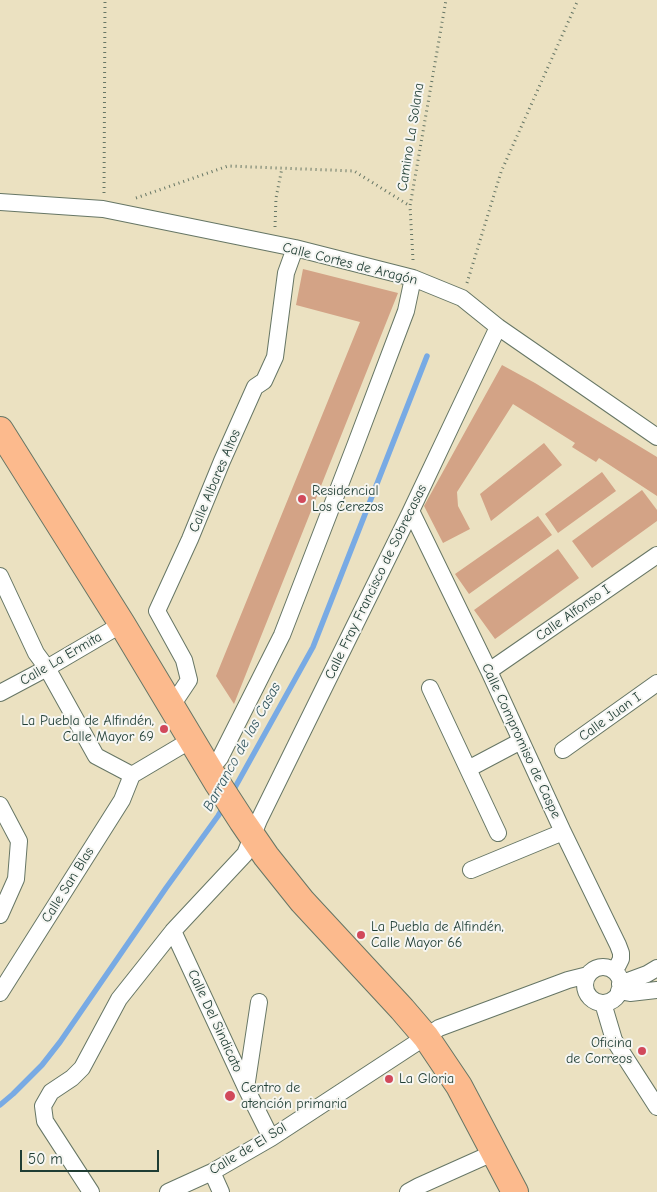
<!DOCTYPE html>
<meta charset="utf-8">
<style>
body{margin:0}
#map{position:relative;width:657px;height:1192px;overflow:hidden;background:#ebe1c1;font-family:"Comic Neue",sans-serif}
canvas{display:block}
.scale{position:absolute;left:20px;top:1150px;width:139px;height:22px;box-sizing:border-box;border:2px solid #1f3d34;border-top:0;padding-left:6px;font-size:15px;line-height:18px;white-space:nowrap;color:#1f3d34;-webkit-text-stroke:4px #f6f6f2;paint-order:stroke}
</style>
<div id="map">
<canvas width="657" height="1192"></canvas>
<div class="scale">50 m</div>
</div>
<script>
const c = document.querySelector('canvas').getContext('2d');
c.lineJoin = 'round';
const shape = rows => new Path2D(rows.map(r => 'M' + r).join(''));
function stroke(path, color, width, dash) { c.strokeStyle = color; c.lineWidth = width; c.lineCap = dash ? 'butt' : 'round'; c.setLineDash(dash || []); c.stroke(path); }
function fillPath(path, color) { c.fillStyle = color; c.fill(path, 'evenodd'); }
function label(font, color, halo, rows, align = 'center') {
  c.font = font + ' "Comic Neue",sans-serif'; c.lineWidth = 4; c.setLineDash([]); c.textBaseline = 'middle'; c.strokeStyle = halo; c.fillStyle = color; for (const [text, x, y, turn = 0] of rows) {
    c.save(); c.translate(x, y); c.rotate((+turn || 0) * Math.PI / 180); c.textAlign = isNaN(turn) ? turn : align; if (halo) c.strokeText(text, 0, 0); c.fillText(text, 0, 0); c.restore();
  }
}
stroke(shape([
 [233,791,313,647,427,356],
 [0,1105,13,1094,42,1065,60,1042,166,888,218,816,224,806]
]), '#78aae4', 5.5);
fillPath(shape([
 [303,269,398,293,234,704,216,676,360,322,296,305],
 [502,365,535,383,657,457,657,496,599,458,596,462,572,447,575,443,513,404,457,492,458,506,470,529,443,543,424,506],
 [544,443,562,465,491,521,480,494],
 [602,472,616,491,558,533,545,514],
 [642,490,657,510,657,521,592,568,572,541],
 [538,516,552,535,469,594,455,574],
 [558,549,579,578,495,639,474,610]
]), '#d3a386');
const minor = shape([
 [0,202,103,209,295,248,413,278,462,298,498,327,657,437],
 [410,513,413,515,489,671,563,832,618,945,621,953,621,959,618,965,613,970],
 [0,576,36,653,47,668,96,756,132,775,191,740],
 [489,671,657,555],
 [430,688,498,833],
 [0,693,47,668,122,624],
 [171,707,189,680,184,660,157,611,190,539,222,461,255,387,264,381,275,357,286,273,295,248],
 [563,750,657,683],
 [468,769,521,741],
 [210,770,220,758,282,635,355,446,406,311,413,278],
 [0,805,19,841,16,879,0,915],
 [471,870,563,832],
 [173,931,246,1088,271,1138],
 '585 985a18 18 0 1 1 36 0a18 18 0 1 1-36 0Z',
 [620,984,647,974,657,968],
 [619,991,630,993,657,990],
 [0,993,122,800,132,775],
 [603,1003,614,1040,657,1107],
 [246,1088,259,1002],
 [212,1172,221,1192],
 [91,1192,45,1121,43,1106,51,1092,72,1078,82,1068,119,999,173,931,245,854,259,820,410,513,498,327],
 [168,1192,212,1172,271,1138,439,1028,568,980,588,975],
 [408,1192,419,1186,495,1152]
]);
const trunk = shape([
 [0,430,122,624,218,784,242,821,266,856,302,901,402,1009,426,1037,459,1086,515,1192]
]);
stroke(minor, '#667665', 18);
stroke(trunk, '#667665', 28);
stroke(shape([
 [104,193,105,0],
 [136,198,228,166,354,171,410,206],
 [275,227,276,198,282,168],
 [413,260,410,206,446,0],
 [467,283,501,172,578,0]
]), '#667665', 3, [1, 4]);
stroke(minor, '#fff', 16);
stroke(trunk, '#fcba8d', 26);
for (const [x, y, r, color] of [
 [302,499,5,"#d1495b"],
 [164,729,5,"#d1495b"],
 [361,935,5,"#d1495b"],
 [642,1051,5,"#d1495b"],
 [389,1079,5,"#d1495b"],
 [230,1096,6,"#d1495b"]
]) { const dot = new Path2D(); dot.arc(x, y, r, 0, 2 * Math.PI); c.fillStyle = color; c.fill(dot); stroke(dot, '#f6f6f2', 2); }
label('14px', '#1f3d34', '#f6f6f2', [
 ["Camino La Solana",411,137,-81],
 ["Calle Cortes de Aragón",350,264,14],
 ["Calle Albares Altos",215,481,-67],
 ["Calle Fray Francisco de Sobrecasas",376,582,-64],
 ["Calle Alfonso I",573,613,-35],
 ["Calle La Ermita",61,659,-30],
 ["Calle Juan I",610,717,-36],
 ["Calle Compromiso de Caspe",521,741,65],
 ["Calle San Blas",68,885,-58],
 ["Calle Del Sindicato",215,1021,65],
 ["Calle de El Sol",248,1149,-31]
]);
label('14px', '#1f3d34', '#f6f6f2', [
 ["Residencial",312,491],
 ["Los Cerezos",312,507],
 ["La Puebla de Alfindén,",154,721,"right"],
 ["Calle Mayor 69",154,737,"right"],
 ["La Puebla de Alfindén,",371,927],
 ["Calle Mayor 66",371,943],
 ["Oficina",632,1043,"right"],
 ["de Correos",632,1059,"right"],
 ["La Gloria",399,1079],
 ["Centro de",241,1088],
 ["atención primaria",241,1104]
], 'left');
label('italic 15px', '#355860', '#f6f6f2', [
 ["Barranco de las Casas",242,747,-61]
]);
</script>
